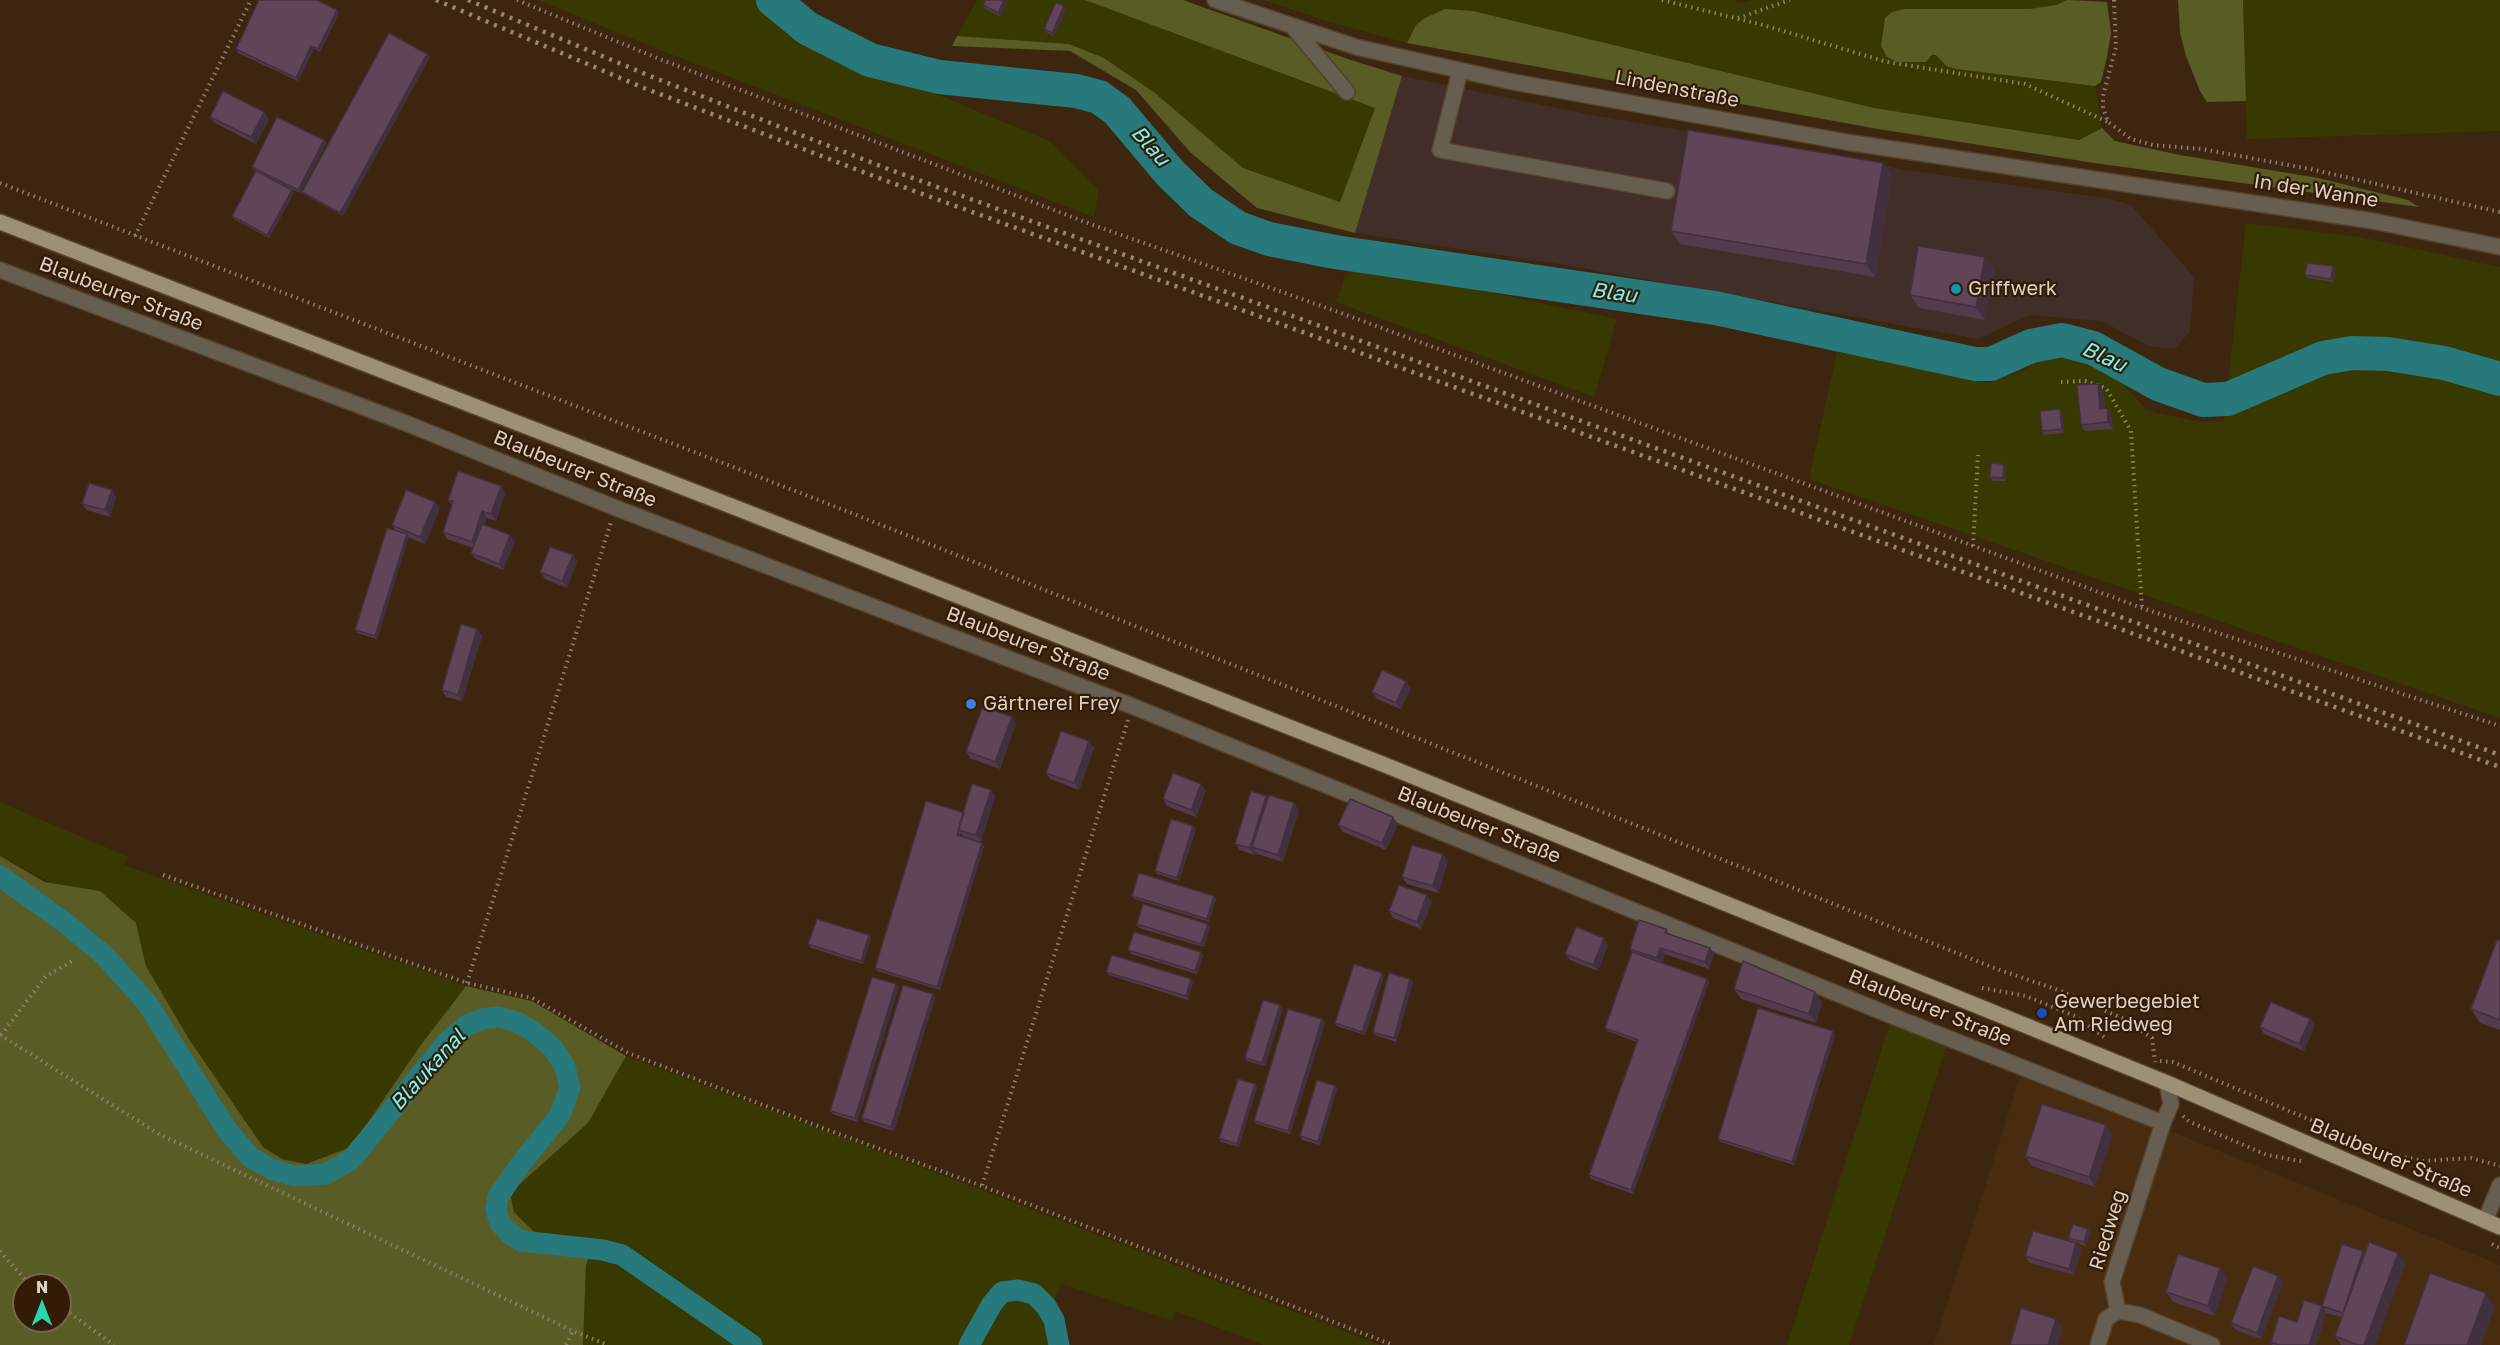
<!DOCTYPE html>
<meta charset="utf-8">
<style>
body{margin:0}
#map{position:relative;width:2500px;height:1345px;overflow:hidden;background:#3c260f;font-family:"Golos Text",sans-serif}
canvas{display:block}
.north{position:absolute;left:12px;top:1273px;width:60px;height:60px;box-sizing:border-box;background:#321c05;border:2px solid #776451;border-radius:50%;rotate:0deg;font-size:16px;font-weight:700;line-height:24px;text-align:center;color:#ded0c3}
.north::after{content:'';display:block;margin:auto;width:21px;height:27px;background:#28d5ad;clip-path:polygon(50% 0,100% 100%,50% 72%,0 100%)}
</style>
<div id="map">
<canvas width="2500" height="1345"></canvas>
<div class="north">N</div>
</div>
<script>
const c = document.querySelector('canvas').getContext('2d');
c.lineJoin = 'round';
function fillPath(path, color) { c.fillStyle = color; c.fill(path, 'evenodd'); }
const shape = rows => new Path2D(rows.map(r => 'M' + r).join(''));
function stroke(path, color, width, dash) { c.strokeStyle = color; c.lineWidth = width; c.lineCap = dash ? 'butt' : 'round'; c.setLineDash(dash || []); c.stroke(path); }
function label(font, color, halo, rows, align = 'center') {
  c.font = font + ' "Golos Text",sans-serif'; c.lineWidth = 4.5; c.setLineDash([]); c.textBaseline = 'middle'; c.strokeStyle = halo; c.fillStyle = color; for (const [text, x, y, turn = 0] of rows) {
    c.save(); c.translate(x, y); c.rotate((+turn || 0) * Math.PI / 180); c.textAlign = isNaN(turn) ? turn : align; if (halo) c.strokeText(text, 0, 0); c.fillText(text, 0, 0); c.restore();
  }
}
fillPath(shape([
 [1402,76,1587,114,1913,171,2111,199,2131,205,2194,277,2190,332,2174,349,2149,346,2101,321,2029,315,1978,339,1559,264,1355,233]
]), '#412e29');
fillPath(shape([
 [2022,1071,2500,1265,2500,1345,1934,1345]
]), '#472c0f');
fillPath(shape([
 [539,0,758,0,799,37,866,70,946,98,1049,141,1099,190,1094,217,660,50],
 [977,0,1085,0,1375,108,1340,202,1243,168,1155,93,1104,58,1069,44,957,36],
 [1264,0,1733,0,1741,3,1752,0,2067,0,2056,5,2029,9,1904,9,1885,18,1881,46,1883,52,1929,58,1936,55,1946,66,1956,69,2095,86,2102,128,2079,140,1874,108,1473,11,1445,9,1425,18,1416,25,1407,43,1326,21],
 [2243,0,2500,0,2500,131,2247,139],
 [2246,223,2360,237,2500,267,2500,718,1809,479,1837,352,1990,383,2024,370,2043,357,2063,357,2097,366,2119,380,2148,411,2201,422,2224,421],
 [1350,263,1617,319,1594,397,1336,302],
 [0,802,129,857,123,865,466,986,420,1046,351,1147,306,1164,281,1159,263,1147,189,1039,146,966,136,923,100,891,51,883,0,856],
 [1891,1020,1948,1042,1849,1345,1787,1345],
 [626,1056,987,1192,1380,1345,1264,1345,1175,1311,1173,1321,1062,1284,1053,1302,1062,1317,1067,1345,583,1345,586,1265,594,1245,564,1242,535,1234,514,1212,510,1193,588,1123]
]), '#373901');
fillPath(shape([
 [1085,0,1183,0,1348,59,1402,76,1355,233,1257,208,1190,152,1136,90,1070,51,952,46,957,36,1069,44,1104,58,1155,93,1243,168,1340,202,1375,108],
 [2067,0,2107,2,2111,33,2107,57,2101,82,2095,86,1956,69,1946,66,1936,55,1932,55,1926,62,1897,62,1887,57,1881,46,1885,18,1892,12,1904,9,2029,9,2056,5],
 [2178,0,2243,0,2246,101,2207,102,2200,91,2186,56,2180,33],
 [1445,9,1473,11,1874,108,2079,140,2102,128,2115,141,2180,155,2318,178,2408,200,2419,207,2094,163,1878,129,1407,43,1416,25,1425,18],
 [0,856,45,882,100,891,136,923,146,966,189,1039,263,1147,282,1159,306,1164,351,1147,420,1046,466,986,532,1001,626,1056,588,1123,510,1193,514,1212,535,1233,564,1242,594,1244,586,1265,583,1345,0,1345],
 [24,1285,60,1285,60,1321,24,1321]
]), '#595c25');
stroke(shape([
 [0,876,64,922,105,956,147,1003,227,1130,250,1157,271,1169,294,1176,326,1174,351,1160,446,1043,467,1025,482,1019,499,1017,517,1022,534,1032,553,1048,565,1067,570,1087,560,1115,519,1166,498,1197,496,1210,500,1223,510,1234,521,1241,603,1250,622,1255,752,1345],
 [969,1345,992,1304,1002,1292,1018,1290,1034,1294,1046,1306,1054,1320,1059,1345]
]), '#28797c', 21);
stroke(shape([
 [773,0,807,28,870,60,939,77,1076,91,1099,97,1117,110,1170,173,1201,203,1238,228,1269,239,1335,252,1715,308,1975,364,1991,364,2031,346,2062,340,2093,348,2158,384,2203,400,2228,399,2323,358,2352,353,2388,354,2444,363,2500,379]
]), '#28797c', 34);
const minor = shape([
 [1215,0,1356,47,1508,81,1846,142,2373,221,2500,247],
 [1293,27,1347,92],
 [1460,71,1440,150,1667,191],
 [0,270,403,422,616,508,1132,706,1892,1016,2163,1123,2171,1104,2167,1083],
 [2485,1221,2500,1185],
 [2118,1311,2112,1282,2163,1123],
 [2118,1311,2140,1315,2212,1345],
 [2098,1345,2106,1319,2118,1311]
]);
const major = shape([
 [0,222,739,509,1385,765,2167,1083,2500,1227]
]);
stroke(minor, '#56412c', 18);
stroke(major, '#56412c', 18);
stroke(shape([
 [517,0,657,58,1093,225,1330,309,2142,608,2500,726],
 [1662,0,1763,25,1887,62,2025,84,2108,122],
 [2114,0,2116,47,2103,96,2103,108,2108,122,2131,139,2153,145,2202,149,2310,169,2500,212],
 [1738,18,1790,0],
 [0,183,821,501,1997,969,2061,991,2124,1019,2152,1038,2155,1062],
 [135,236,251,0],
 [2061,382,2085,381,2106,388,2131,431,2142,608],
 [1973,546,1978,455],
 [1128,720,982,1186,1393,1345],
 [163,875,467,983,532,998,628,1053,828,1130,982,1186],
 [467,983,611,522],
 [1982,988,2026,996,2075,1016,2104,1037],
 [0,1035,159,1134,573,1331,608,1345],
 [1,1035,46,976,75,960],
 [2160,1061,2173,1062,2394,1155,2423,1161,2471,1158,2500,1166],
 [2183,1116,2190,1122,2267,1155,2301,1161],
 [2492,1244,2500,1248],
 [0,1251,30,1285],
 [60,1306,114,1345],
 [566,1345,573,1331]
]), '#92806e', 4, [1.5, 4.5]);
stroke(minor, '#655e51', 15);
stroke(major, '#9d9075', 15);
stroke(shape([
 [436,0,644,88,884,180,2500,767],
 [468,0,650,76,888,169,2500,755]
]), '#988776', 4.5, [3, 6]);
fillPath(shape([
 [986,0,1008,0,1000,16,985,9,983,5],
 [1064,6,1066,9,1054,36,1046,32,1044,29],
 [339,13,320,52,314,49,298,81,238,53,236,49],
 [427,54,430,57,343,216,305,195,302,192],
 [210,117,269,119,256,144,215,123],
 [324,140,326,144,300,193,254,170,252,167],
 [1883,163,1892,176,1875,277,1680,244,1671,231],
 [294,193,269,238,234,219,232,216],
 [2335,269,2334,282,2308,278,2305,275],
 [1994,270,1985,320,1919,308,1910,295],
 [2098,384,2103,390,2105,408,2107,408,2111,415,2113,429,2085,431,2081,425],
 [2062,412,2064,433,2044,435,2042,431],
 [2006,467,2006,481,1993,481,1990,477],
 [505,493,496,521,487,518,484,525,515,542,503,570,476,559,471,553,473,548,447,539,443,532,452,505,448,500],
 [116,497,110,517,87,510,82,504],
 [440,508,425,544,408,537,377,639,357,633,355,630,396,531,392,525],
 [573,555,577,562,567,588,545,579,540,572],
 [477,629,482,636,462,701,446,697,442,690],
 [1411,688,1401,709,1377,699,1372,692],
 [1016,723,1000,769,970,758,966,751],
 [1089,741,1094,748,1079,790,1050,779,1046,773],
 [1206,790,1196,817,1167,806,1163,799],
 [995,796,981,842,963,836,961,833,960,836,984,846,940,990,877,971,875,968,963,813],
 [1266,796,1268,798,1299,810,1283,862,1257,854,1255,852,1254,855,1240,850,1235,844],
 [1398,824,1386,850,1343,832,1338,825],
 [1196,829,1179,881,1157,874,1155,871],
 [1448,861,1438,893,1407,884,1402,877],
 [1132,896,1214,896,1216,899,1209,922,1135,899],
 [1432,902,1421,929,1393,918,1389,911],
 [1137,924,1208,924,1210,927,1204,947,1139,928],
 [1666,929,1671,935,1710,948,1714,954,1709,969,1665,954,1662,963,1707,979,1709,982,1633,1194,1591,1179,1589,1175,1637,1042,1607,1031,1605,1028,1632,952,1630,949],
 [869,935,871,938,863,964,811,948,808,944],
 [2500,941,2500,1030,2480,1023,2471,1009],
 [1608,945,1598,971,1570,960,1565,954],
 [1128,950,1201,952,1203,956,1197,974,1131,954],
 [1106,972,1193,982,1188,1000,1109,975],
 [1384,976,1365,1035,1337,1026,1335,1023],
 [1410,979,1413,982,1396,1042,1375,1035,1373,1032],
 [899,987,857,1122,833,1114,830,1111],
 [1734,989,1822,1002,1816,1023,1741,999],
 [933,994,935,997,894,1131,864,1122,862,1118],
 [1283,1008,1265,1066,1247,1061,1245,1058],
 [1322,1019,1325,1023,1290,1134,1256,1124,1254,1121],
 [2315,1025,2304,1051,2264,1034,2260,1027],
 [1835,1035,1794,1165,1720,1142,1718,1139],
 [1255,1084,1257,1087,1239,1147,1221,1142,1219,1138],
 [1337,1089,1320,1145,1302,1140,1300,1136],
 [2106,1125,2113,1135,2095,1187,2032,1166,2025,1156],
 [2088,1229,2090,1232,2086,1246,2071,1241,2068,1238],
 [2081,1250,2074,1275,2030,1263,2025,1256],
 [2363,1251,2365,1253,2405,1263,2375,1345,2341,1345,2335,1336,2342,1317,2326,1313,2316,1345,2272,1345,2271,1342,2297,1322,2322,1306],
 [2220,1268,2227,1278,2215,1316,2173,1302,2166,1292],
 [2283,1283,2261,1339,2236,1330,2231,1323]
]), '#533a4c');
fillPath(shape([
 [1004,0,1008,0,1000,16,998,13],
 [1064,6,1066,9,1054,36,1052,33],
 [337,10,339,13,320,52,318,49],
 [311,46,314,49,298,81,296,78],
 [427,54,430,57,343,216,340,213],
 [264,112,269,119,256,144,251,137],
 [324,140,326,144,300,193,298,190],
 [1883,163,1892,176,1875,277,1866,264],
 [292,190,294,193,269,238,267,235],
 [1985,257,1994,270,1985,320,1976,307],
 [2333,266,2335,269,2334,282,2331,279],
 [2098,384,2103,390,2105,415,2100,409],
 [2107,408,2111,415,2113,429,2108,422],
 [2060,409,2062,412,2064,433,2062,429],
 [2004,464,2006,467,2006,481,2003,478],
 [501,486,505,493,496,521,491,514],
 [112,490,116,497,110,517,105,510],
 [435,502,440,508,425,544,420,537],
 [482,511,487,518,476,549,472,542],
 [407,534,409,537,377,639,375,636],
 [510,535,515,542,503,570,499,564],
 [573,555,577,562,567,588,562,581],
 [477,629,482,636,462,701,458,695],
 [1406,681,1411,688,1401,709,1396,703],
 [1012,717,1016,723,1000,769,995,762],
 [1089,741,1094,748,1079,790,1074,783],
 [1201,784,1206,790,1196,817,1191,810],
 [991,790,995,796,981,842,976,835],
 [1266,796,1271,802,1252,847,1255,852,1254,855,1250,848],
 [1294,803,1299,810,1283,862,1278,855],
 [1393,817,1398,824,1386,850,1382,843],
 [1193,826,1196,829,1179,881,1177,878],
 [982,843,984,846,940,990,937,987],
 [1443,854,1448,861,1438,893,1433,886],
 [1427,895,1432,902,1421,929,1417,922],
 [1214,896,1216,899,1209,922,1207,919],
 [1208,924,1210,927,1204,947,1201,944],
 [869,935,871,938,863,964,861,961],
 [1604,938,1608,945,1598,971,1593,965],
 [1660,948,1665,954,1662,964,1657,958],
 [1710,948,1714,954,1709,969,1705,962],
 [1201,952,1203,956,1197,974,1195,971],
 [1382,973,1384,976,1365,1035,1362,1032],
 [1191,979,1193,982,1188,1000,1186,996],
 [1410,979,1413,982,1396,1042,1394,1038],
 [1707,979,1709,982,1633,1194,1631,1190],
 [896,984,899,987,857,1122,855,1118],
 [1815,992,1822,1002,1816,1023,1809,1014],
 [933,994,935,997,894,1131,891,1127],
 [1280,1005,1283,1008,1265,1066,1262,1063],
 [1322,1019,1325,1023,1290,1134,1288,1131],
 [2310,1019,2315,1025,2304,1051,2299,1044],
 [1833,1031,1835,1035,1794,1165,1792,1162],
 [1255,1084,1257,1087,1239,1147,1237,1144],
 [1335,1086,1337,1089,1320,1145,1318,1142],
 [2106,1125,2113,1135,2095,1187,2089,1177],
 [2088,1229,2090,1232,2086,1246,2084,1242],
 [2076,1243,2081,1250,2074,1275,2069,1269],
 [2363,1251,2368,1257,2343,1313],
 [2398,1253,2405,1263,2375,1345,2364,1345],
 [2220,1268,2227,1278,2215,1316,2208,1306],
 [2278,1276,2283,1283,2261,1339,2257,1333],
 [2486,1293,2495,1306,2481,1345,2467,1345],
 [2322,1306,2326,1313,2316,1345,2309,1345],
 [2056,1319,2063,1329,2058,1345,2048,1345]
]), '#43303e');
const building = shape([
 [259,0,317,0,337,10,318,49,311,46,296,78,236,49,259,0],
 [986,0,1004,0,998,13,983,5,986,0],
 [1056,2,1064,6,1052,33,1044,29,1056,2],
 [389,33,427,54,340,213,302,192,389,33],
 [223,91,264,112,251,137,210,117,223,91],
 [277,117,324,140,298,190,252,167,277,117],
 [1688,130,1883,163,1866,264,1671,231,1688,130],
 [256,171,292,190,267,235,232,216,256,171],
 [1918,246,1985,257,1976,307,1910,295,1918,246],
 [2307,263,2333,266,2331,279,2305,275,2307,263],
 [2098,384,2100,409,2107,408,2108,422,2081,425,2077,385,2098,384],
 [2060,409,2062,429,2042,431,2040,411,2060,409],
 [1991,463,2004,464,2003,478,1990,477,1991,463],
 [458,471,501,486,491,514,482,511,472,542,443,532,453,501,448,500,458,471],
 [89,483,112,490,105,510,82,504,89,483],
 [406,490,435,502,420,537,392,525,406,490],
 [482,524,510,535,499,564,471,553,482,524],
 [387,528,407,534,375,636,355,630,387,528],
 [550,547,573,555,562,581,540,572,550,547],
 [461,624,477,629,458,695,442,690,461,624],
 [1382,670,1406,681,1396,703,1372,692,1382,670],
 [983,706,1012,717,995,762,966,751,983,706],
 [1061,731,1089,741,1074,783,1046,773,1061,731],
 [1173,773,1201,784,1191,810,1163,799,1173,773],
 [972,784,991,790,976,835,958,830,972,784],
 [1251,791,1266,796,1250,848,1235,844,1251,791],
 [1269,795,1294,803,1278,855,1252,847,1269,795],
 [1350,799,1393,817,1382,843,1338,825,1350,799],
 [926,801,964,813,957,835,982,843,937,987,875,968,926,801],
 [1171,819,1193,826,1177,878,1155,871,1171,819],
 [1412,845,1443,854,1433,886,1402,877,1412,845],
 [1139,873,1214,896,1207,919,1132,896,1139,873],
 [1399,885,1427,895,1417,922,1389,911,1399,885],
 [1143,904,1208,924,1201,944,1137,924,1143,904],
 [817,919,869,935,861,961,808,944,817,919],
 [1639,920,1666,929,1665,933,1710,948,1705,962,1660,948,1657,958,1630,949,1639,920],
 [1576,927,1604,938,1593,965,1565,954,1576,927],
 [1134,932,1201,952,1195,971,1128,950,1134,932],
 [2497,940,2500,941,2500,1020,2471,1009,2497,940],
 [1632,952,1707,979,1631,1190,1589,1175,1638,1040,1605,1028,1632,952],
 [1112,955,1191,979,1186,996,1106,972,1112,955],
 [1743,961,1815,992,1809,1014,1734,989,1743,961],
 [1354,964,1382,973,1362,1032,1335,1023,1354,964],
 [1389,973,1410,979,1394,1038,1373,1032,1389,973],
 [872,977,896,984,855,1118,830,1111,872,977],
 [903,985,933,994,891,1127,862,1118,903,985],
 [1263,1000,1280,1005,1262,1063,1245,1058,1263,1000],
 [2271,1002,2310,1019,2299,1044,2260,1027,2271,1002],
 [1758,1008,1833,1031,1792,1162,1718,1139,1758,1008],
 [1288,1009,1322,1019,1288,1131,1254,1121,1288,1009],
 [1238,1079,1255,1084,1237,1144,1219,1138,1238,1079],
 [1317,1080,1335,1086,1318,1142,1300,1136,1317,1080],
 [2042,1104,2106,1125,2089,1177,2025,1156,2042,1104],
 [2073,1224,2088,1229,2084,1242,2068,1238,2073,1224],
 [2033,1231,2076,1243,2069,1269,2025,1256,2033,1231],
 [2369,1242,2398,1253,2364,1345,2358,1345,2335,1336,2369,1242],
 [2342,1244,2363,1251,2343,1313,2322,1306,2342,1244],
 [2178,1254,2220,1268,2208,1306,2166,1292,2178,1254],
 [2253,1266,2278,1276,2257,1333,2231,1323,2253,1266],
 [2430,1273,2486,1293,2467,1345,2404,1345,2430,1273],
 [2304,1300,2322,1306,2309,1345,2279,1345,2271,1342,2279,1316,2297,1322,2304,1300],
 [2021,1308,2056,1319,2048,1345,2010,1345,2021,1308]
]);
fillPath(building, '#604458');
stroke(building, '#43303e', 1.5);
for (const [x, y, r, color] of [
 [1956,289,6,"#0f9aa8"],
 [971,704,6,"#3f7fe0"],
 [2042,1013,6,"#1a4fb4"]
]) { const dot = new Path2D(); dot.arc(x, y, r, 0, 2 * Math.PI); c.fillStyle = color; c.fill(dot); stroke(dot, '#321c05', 2); }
label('20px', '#ded0c3', '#321c05', [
 ["Lindenstraße",1677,89,11],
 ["In der Wanne",2316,191,9],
 ["Blaubeurer Straße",121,294,21],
 ["Blaubeurer Straße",575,469,22],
 ["Blaubeurer Straße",1028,644,21],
 ["Blaubeurer Straße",1479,825,22],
 ["Blaubeurer Straße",1930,1008,22],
 ["Blaubeurer Straße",2391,1158,23],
 ["Riedweg",2108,1230,-73]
]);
label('20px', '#ded0c3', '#321c05', [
 ["Griffwerk",1968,289],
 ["Gärtnerei Frey",983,704],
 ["Gewerbegebiet",2054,1002],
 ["Am Riedweg",2054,1025]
], 'left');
label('italic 21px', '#7cf2f5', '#321c05', [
 ["Blau",1150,146,48],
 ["Blau",1614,293,8],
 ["Blau",2104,357,24],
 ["Blaukanal",428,1070,-48]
]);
</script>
